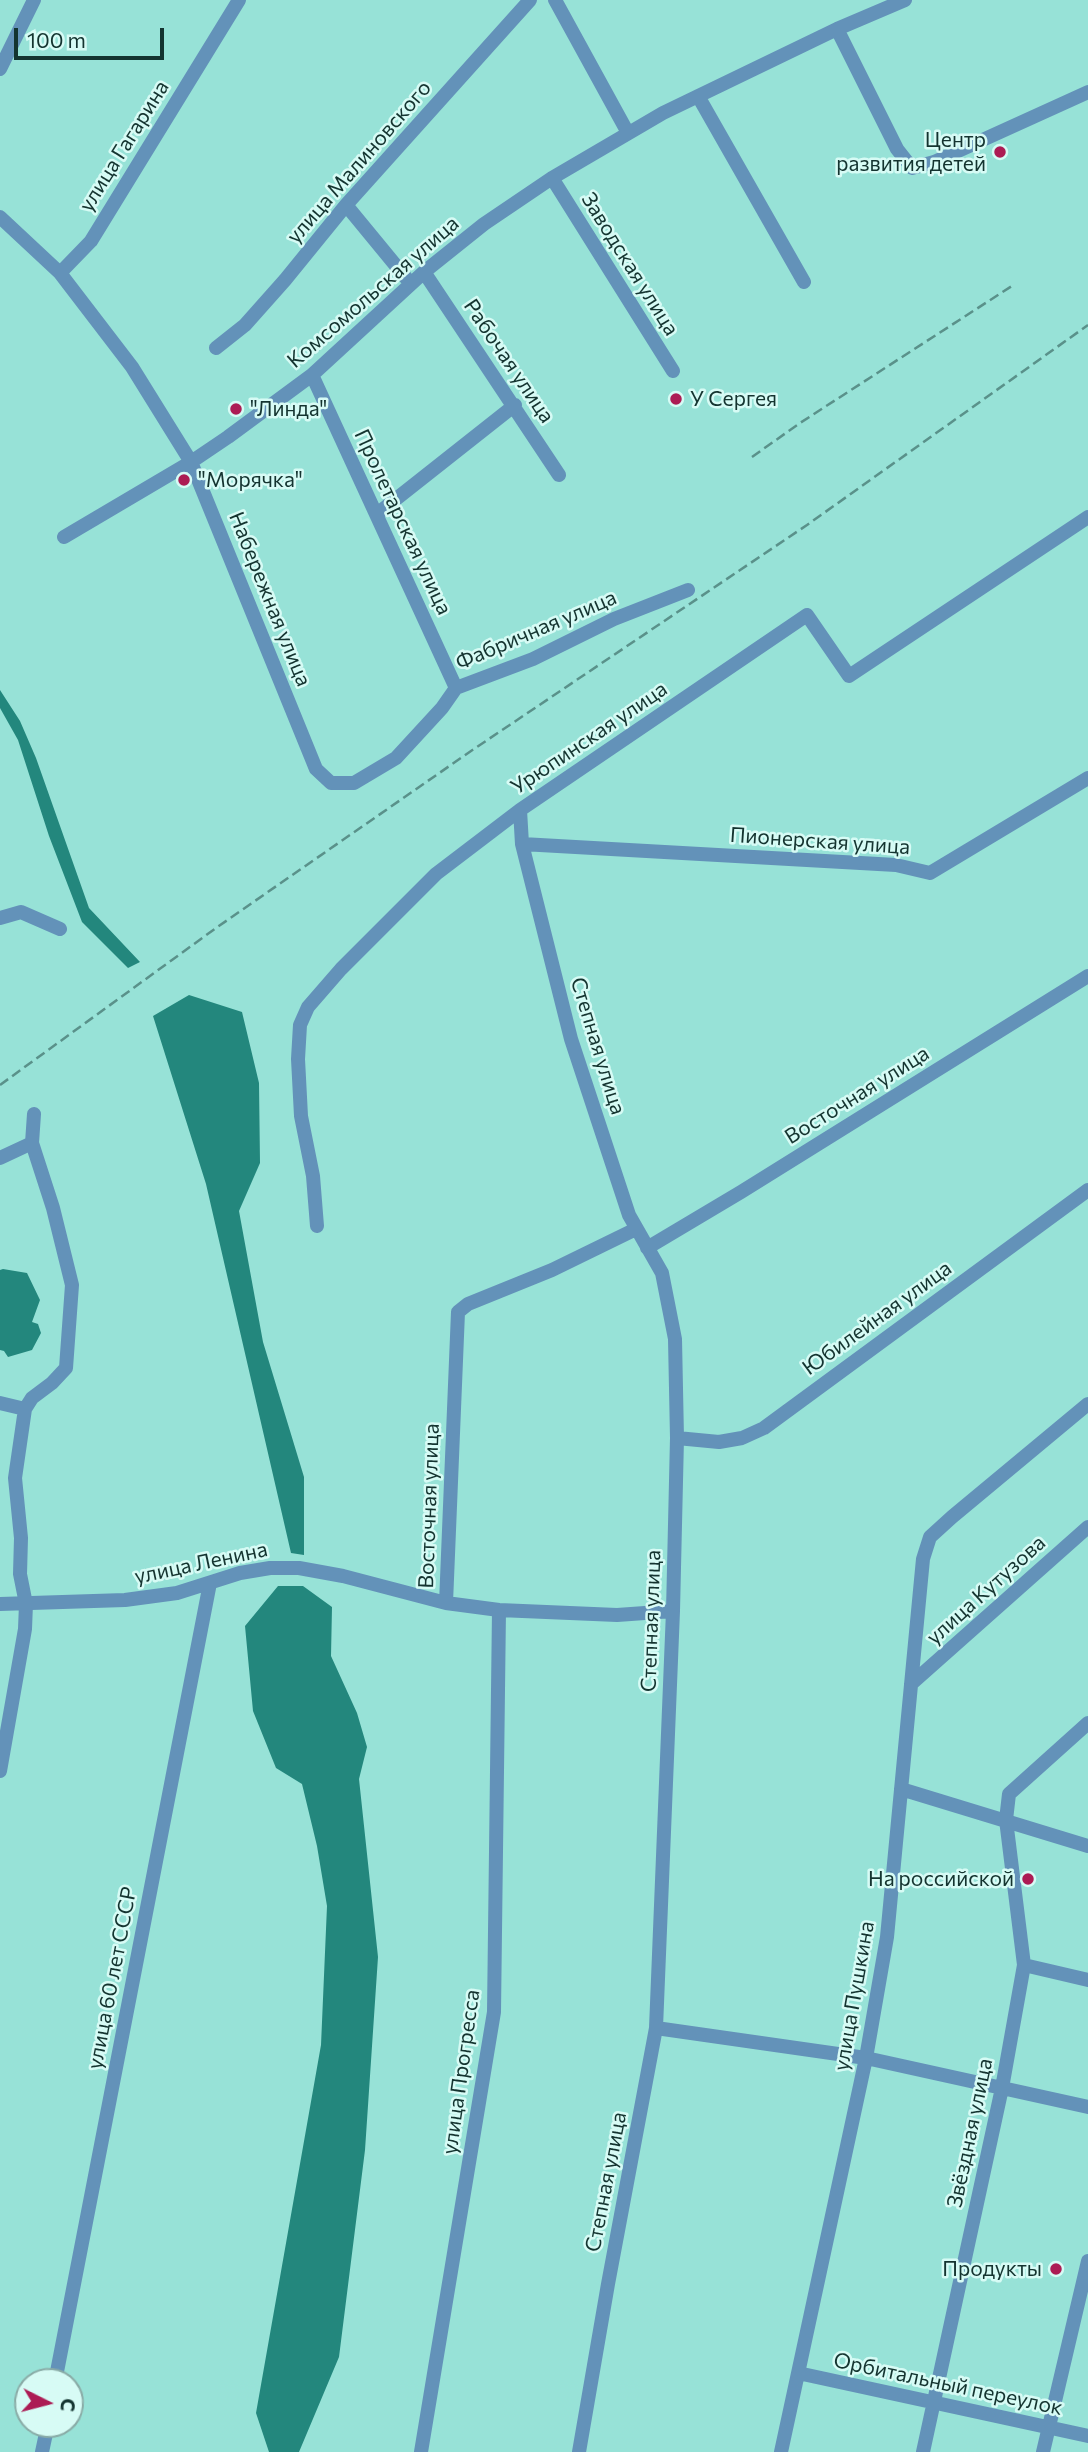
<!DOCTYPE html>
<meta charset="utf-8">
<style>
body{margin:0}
#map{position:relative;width:1088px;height:2452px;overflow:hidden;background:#97e2d7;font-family:Commissioner,sans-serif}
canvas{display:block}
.north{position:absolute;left:14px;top:2368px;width:70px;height:70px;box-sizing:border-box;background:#d7fbf5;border:2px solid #89aba6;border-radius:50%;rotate:96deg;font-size:19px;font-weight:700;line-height:28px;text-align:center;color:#143430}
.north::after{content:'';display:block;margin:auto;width:24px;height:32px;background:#ac1c54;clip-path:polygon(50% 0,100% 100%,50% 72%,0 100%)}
.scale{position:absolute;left:14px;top:28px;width:150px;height:32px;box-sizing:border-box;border:4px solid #143430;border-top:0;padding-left:9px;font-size:21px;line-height:24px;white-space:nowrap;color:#143430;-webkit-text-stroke:5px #d7fbf5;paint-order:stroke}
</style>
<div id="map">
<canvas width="1088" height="2452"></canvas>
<div class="north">С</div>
<div class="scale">100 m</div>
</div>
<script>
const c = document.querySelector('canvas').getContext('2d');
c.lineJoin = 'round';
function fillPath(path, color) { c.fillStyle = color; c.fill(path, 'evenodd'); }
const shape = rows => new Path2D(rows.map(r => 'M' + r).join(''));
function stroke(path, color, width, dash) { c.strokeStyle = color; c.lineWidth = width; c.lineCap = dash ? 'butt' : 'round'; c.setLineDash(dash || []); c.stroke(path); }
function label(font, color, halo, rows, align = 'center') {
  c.font = font + ' Commissioner,sans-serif'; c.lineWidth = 5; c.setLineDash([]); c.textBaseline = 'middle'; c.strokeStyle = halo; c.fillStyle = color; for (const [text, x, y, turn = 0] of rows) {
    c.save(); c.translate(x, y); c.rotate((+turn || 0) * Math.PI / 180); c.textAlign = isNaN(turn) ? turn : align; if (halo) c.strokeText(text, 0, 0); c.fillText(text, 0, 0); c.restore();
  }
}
fillPath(shape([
 [0,690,20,721,36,758,89,908,140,962,128,968,82,922,49,836,18,740,0,708],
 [189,995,242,1012,259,1083,260,1163,239,1211,263,1342,304,1477,304,1555,291,1553,206,1184,153,1016],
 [3,1269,27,1273,40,1300,32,1322,38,1324,41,1333,32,1350,8,1357,4,1351,0,1350,0,1270],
 [278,1586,303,1586,332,1607,331,1656,357,1713,367,1747,359,1779,378,1957,365,2150,339,2357,299,2452,269,2452,256,2413,321,2045,327,1906,317,1846,302,1784,276,1768,253,1711,245,1626]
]), '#23877d');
stroke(shape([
 [555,0,628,133],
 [837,29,897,149,912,168,934,162,1088,92],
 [0,69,34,0],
 [698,96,804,282],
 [552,178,673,371],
 [346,205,411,284],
 [0,217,60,273,132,367,191,462,316,769,331,783,354,783,396,758,442,708,456,688,533,659,614,619,688,590],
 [424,272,559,475],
 [60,273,91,241,239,0],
 [216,348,245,325,285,280,346,205,530,0],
 [312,375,456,688],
 [377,514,515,405],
 [64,537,191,462,228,437,312,375,424,272,484,224,552,178,663,113,837,29,905,0],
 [520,810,522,844,571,1039,629,1215,662,1273,675,1339,677,1438,673,1611,656,2028,608,2284,579,2452],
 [522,844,896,865,930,873,1088,778],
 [0,918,21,912,60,929],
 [0,1158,32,1143],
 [317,1226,313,1176,301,1116,298,1059,300,1025,308,1007,341,969,436,874,520,810,807,615,849,676,1088,517],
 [647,1248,741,1192,1088,976],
 [0,1403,25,1409],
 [677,1438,719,1442,742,1438,764,1428,1088,1190],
 [446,1603,458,1312,468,1304,552,1270,636,1229],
 [0,1604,125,1600,177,1593,240,1573,270,1568,299,1568,343,1576,446,1603,499,1610,617,1615,673,1611],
 [911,1684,1088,1527],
 [0,1771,25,1629,26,1604,20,1574,21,1538,15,1478,25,1409,32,1398,52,1383,66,1368,72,1285,53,1208,32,1143,34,1114],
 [901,1789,1088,1846],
 [1024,1965,1088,1980],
 [656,2028,866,2058,1088,2107],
 [798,2373,1088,2436],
 [55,2382,210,1583],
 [42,2452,48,2424],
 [421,2452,494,2012,499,1610],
 [781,2452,866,2058,887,1937,923,1559,930,1537,952,1517,1088,1404],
 [923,2452,1002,2088,1024,1965,1006,1820,1009,1794,1088,1723],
 [1043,2452,1088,2261]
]), '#6392b9', 14);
stroke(shape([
 [752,457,800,423,1015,284],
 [0,1085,216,928,471,751,807,525,1088,325]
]), '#5a918a', 2.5, [10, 5]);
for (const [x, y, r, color] of [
 [1000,152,7,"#ac1c54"],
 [676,399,7,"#ac1c54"],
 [236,409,7,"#ac1c54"],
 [184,480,7,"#ac1c54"],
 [1028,1879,7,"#ac1c54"],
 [1056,2269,7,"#ac1c54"]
]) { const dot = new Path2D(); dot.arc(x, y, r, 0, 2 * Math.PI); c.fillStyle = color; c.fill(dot); stroke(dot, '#d7fbf5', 2.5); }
label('21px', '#143430', '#d7fbf5', [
 ["Центр",986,140],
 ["развития детей",986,164],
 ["У Сергея",690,399,"left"],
 ["\"Линда\"",250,409,"left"],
 ["\"Морячка\"",198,480,"left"],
 ["На российской",1014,1879],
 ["Продукты",1042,2269]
], 'right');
label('21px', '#143430', '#d7fbf5', [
 ["улица Гагарина",124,146,-58],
 ["улица Малиновского",359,162,-49],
 ["Заводская улица",630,264,58],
 ["Комсомольская улица",373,292,-41],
 ["Рабочая улица",509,361,56],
 ["Пролетарская улица",403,522,65],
 ["Набережная улица",270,599,68],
 ["Фабричная улица",536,630,-23],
 ["Урюпинская улица",589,738,-34],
 ["Пионерская улица",820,841,4],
 ["Степная улица",598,1046,73],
 ["Восточная улица",857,1095,-32],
 ["Юбилейная улица",877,1318,-36],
 ["Восточная улица",429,1506,-88],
 ["улица Ленина",201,1563,-12],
 ["улица Кутузова",986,1590,-42],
 ["Степная улица",651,1621,-88],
 ["улица 60 лет СССР",112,1978,-79],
 ["улица Пушкина",854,1996,-80],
 ["улица Прогресса",461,2072,-82],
 ["Звёздная улица",970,2133,-78],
 ["Степная улица",606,2182,-79],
 ["Орбитальный переулок",948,2384,12]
]);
</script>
